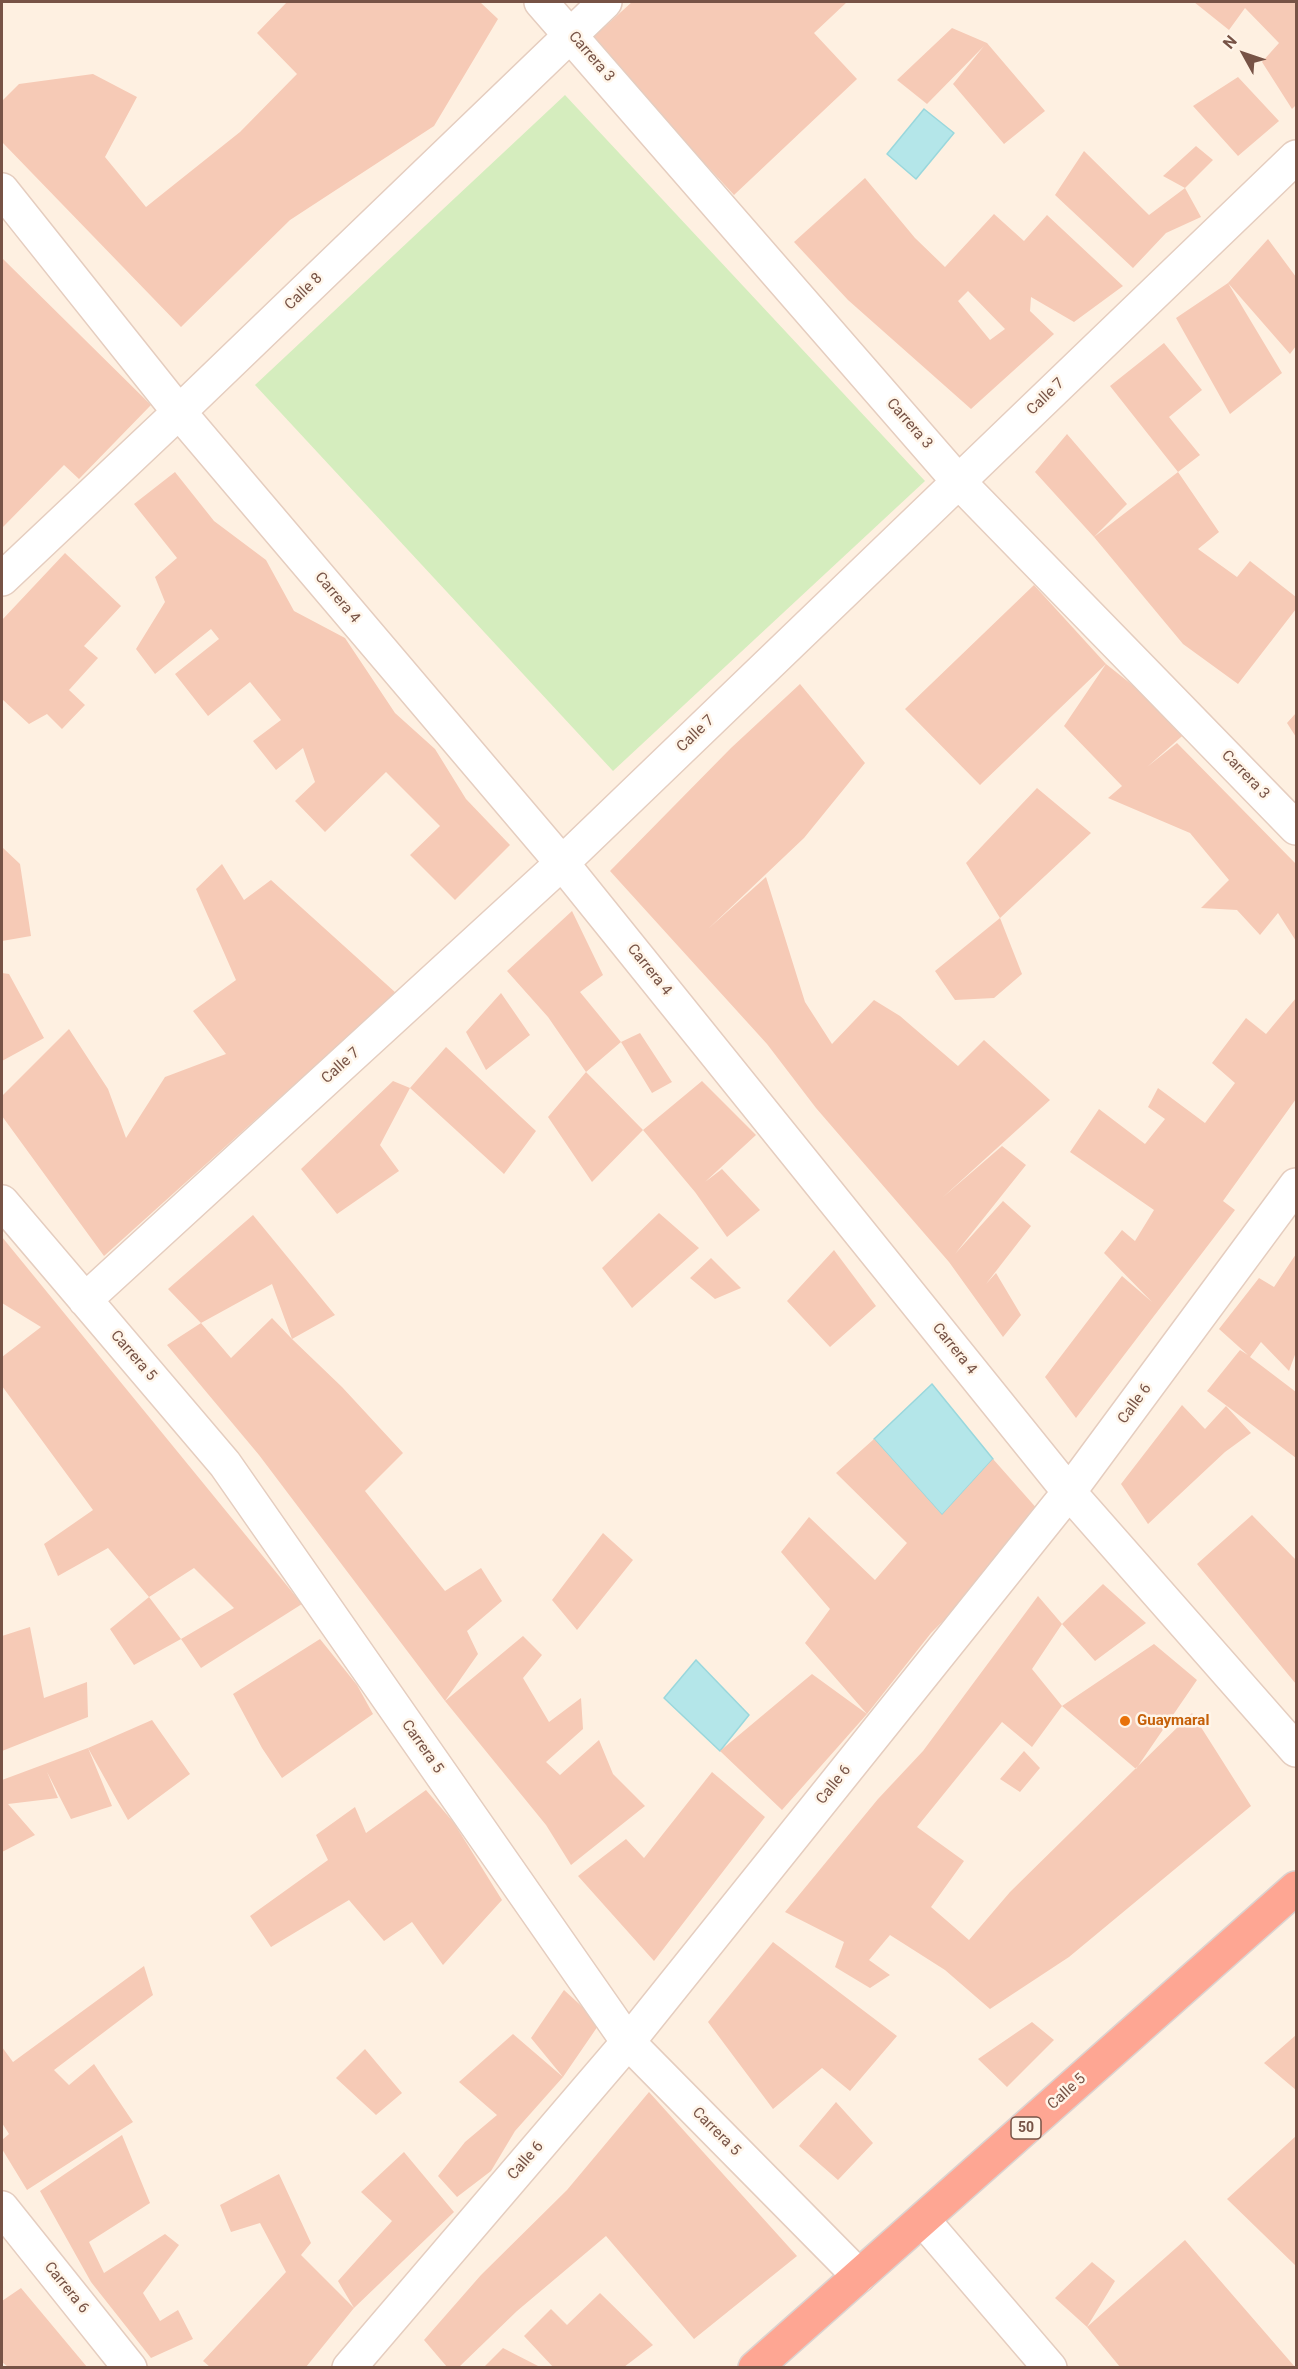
<!DOCTYPE html>
<style>
body{margin:0}
#map{position:relative;width:1298px;height:2369px;overflow:hidden;background:#fef0e1;font-family:Roboto,sans-serif}
canvas{display:block}
.frame{position:absolute;inset:0;border:3px solid #775346;pointer-events:none}
.north{position:absolute;left:1214px;top:24px;width:60px;height:60px;-webkit-text-stroke:4px #fff5e9;paint-order:stroke;rotate:310deg;font-size:16px;font-weight:700;line-height:24px;text-align:center;color:#775346}
.north::after{content:'';display:block;margin:auto;width:21px;height:27px;background:#775346;clip-path:polygon(50% 0,100% 100%,50% 72%,0 100%)}
</style>
<div id="map">
<canvas width="1298" height="2369"></canvas>
<div class="frame"></div>
<div class="north">N</div>
</div>
<script>
const c = document.querySelector('canvas').getContext('2d');
c.lineJoin = 'round';
function fillPath(path, color) { c.fillStyle = color; c.fill(path, 'evenodd'); }
const shape = rows => new Path2D(rows.map(r => 'M' + r).join(''));
function stroke(path, color, width, dash) { c.strokeStyle = color; c.lineWidth = width; c.lineCap = dash ? 'butt' : 'round'; c.setLineDash(dash || []); c.stroke(path); }
function label(font, color, halo, rows, align = 'center') {
  c.font = font + ' Roboto,sans-serif'; c.lineWidth = 5; c.setLineDash([]); c.textBaseline = 'middle'; c.strokeStyle = halo; c.fillStyle = color; for (const [text, x, y, turn = 0] of rows) {
    c.save(); c.translate(x, y); c.rotate((+turn || 0) * Math.PI / 180); c.textAlign = isNaN(turn) ? turn : align; if (halo) c.strokeText(text, 0, 0); c.fillText(text, 0, 0); c.restore();
  }
}
fillPath(shape([
 [565,95,925,481,613,771,255,385]
]), '#d5edbe');
const water = shape([
 [924,109,954,133,916,179,887,154,924,109],
 [932,1384,993,1459,942,1515,874,1439,932,1384],
 [696,1660,749,1715,720,1751,664,1698,696,1660]
]);
fillPath(water, '#b4e6e9');
stroke(water, '#99d7dc', 1.5);
fillPath(shape([
 [287,2,480,2,498,19,434,126,290,220,181,327,2,142,2,101,19,84,93,74,137,97,105,157,146,207,240,132,297,74,257,33],
 [632,2,847,2,814,33,857,79,734,195,590,40],
 [1194,2,1296,2,1296,105,1292,109,1262,62,1279,43,1245,8,1229,30],
 [952,28,987,43,1045,111,1004,144,953,84,984,46,927,104,897,80],
 [1238,77,1279,121,1238,156,1193,106],
 [1196,146,1213,160,1185,188,1163,176],
 [1084,151,1149,215,1185,188,1201,217,1166,233,1133,268,1055,195],
 [865,178,915,238,945,267,994,214,1024,241,1047,215,1123,286,1074,322,1031,297,1030,311,1054,334,971,409,848,300,794,242],
 [968,291,1005,329,990,340,958,301],
 [1268,239,1296,277,1296,346,1290,354,1228,283],
 [2,258,151,405,79,479,64,465,2,528],
 [1228,283,1282,373,1230,414,1176,318],
 [1164,343,1202,390,1169,417,1200,455,1178,472,1219,532,1198,549,1237,577,1250,561,1296,597,1296,609,1238,684,1183,644,1094,537,1035,472,1067,434,1127,504,1094,537,1178,472,1110,386],
 [175,472,214,521,266,560,294,611,345,638,395,713,435,749,466,799,510,845,455,900,410,855,440,826,386,772,325,832,295,801,315,782,303,748,276,770,253,741,281,720,250,682,208,716,175,674,219,639,211,629,155,674,136,649,165,602,155,577,177,558,134,504],
 [65,553,121,606,84,646,98,658,69,690,85,705,62,729,47,714,29,724,2,699,2,620],
 [1034,585,1106,664,980,785,905,709],
 [1106,664,1189,730,1147,767,1177,743,1296,864,1296,941,1278,913,1260,935,1237,910,1201,908,1229,880,1190,833,1108,798,1122,786,1064,726],
 [800,684,865,763,804,838,708,929,766,877,805,1002,832,1044,874,1000,900,1016,958,1066,984,1040,1050,1100,942,1198,1002,1146,1026,1165,955,1254,1003,1201,1031,1226,986,1284,996,1273,1021,1315,1003,1337,949,1262,816,1108,767,1044,610,871,731,748],
 [1296,713,1296,737,1287,723],
 [1037,788,1091,833,1000,918,1022,974,994,998,955,1000,935,971,1000,918,966,863],
 [2,847,20,864,31,936,2,941],
 [222,864,244,900,271,880,396,993,104,1256,2,1116,2,1096,69,1029,108,1089,126,1138,165,1077,226,1054,193,1011,236,980,196,889],
 [572,911,603,975,580,992,621,1042,640,1033,672,1082,652,1093,621,1042,586,1072,548,1017,507,971],
 [2,973,9,974,44,1038,2,1061],
 [501,993,530,1035,486,1070,466,1032],
 [1296,998,1296,1099,1223,1201,1235,1210,1076,1418,1045,1377,1122,1276,1152,1302,1104,1253,1122,1230,1135,1241,1154,1210,1070,1152,1099,1109,1145,1144,1165,1119,1148,1107,1158,1088,1205,1123,1235,1083,1212,1063,1246,1018,1266,1034],
 [446,1047,536,1131,504,1174,410,1088,380,1145,399,1171,337,1214,301,1169,393,1081,410,1088],
 [586,1072,643,1130,592,1182,548,1117],
 [702,1081,756,1135,705,1182,722,1169,760,1210,727,1237,695,1192,643,1130],
 [659,1213,699,1248,632,1308,602,1268],
 [253,1215,335,1315,292,1339,342,1387,403,1453,365,1491,445,1591,481,1568,502,1601,467,1631,478,1654,445,1701,259,1455,167,1345,201,1323,231,1358,272,1318,292,1339,272,1284,201,1323,168,1289],
 [2,1237,302,1604,201,1668,181,1639,134,1665,110,1629,149,1597,181,1639,234,1608,194,1568,149,1597,108,1548,58,1576,44,1544,93,1510,2,1386,2,1357,41,1327,2,1303],
 [834,1250,876,1306,830,1347,787,1301],
 [1296,1254,1296,1352,1289,1371,1261,1342,1250,1357,1296,1392,1296,1458,1207,1391,1240,1350,1248,1355,1219,1329,1259,1278,1274,1287],
 [711,1258,741,1288,715,1299,690,1278],
 [1182,1405,1205,1429,1226,1406,1251,1433,1225,1452,1148,1524,1121,1484],
 [874,1439,942,1515,993,1459,1039,1511,965,1599,931,1633,867,1714,782,1810,720,1751,812,1674,867,1714,805,1643,830,1609,781,1552,809,1517,875,1580,907,1543,836,1473],
 [1252,1515,1296,1560,1296,1684,1197,1564],
 [603,1533,633,1560,577,1630,552,1600],
 [1103,1584,1146,1623,1095,1661,1062,1624],
 [1038,1596,1062,1624,1032,1669,1062,1706,1154,1644,1197,1680,1136,1769,1062,1706,1032,1747,1002,1722,917,1827,964,1861,931,1907,969,1940,1010,1892,1134,1770,1192,1713,1251,1806,1069,1957,990,2009,945,1970,890,1935,869,1960,890,1975,870,1988,835,1967,844,1942,785,1912,878,1799,923,1751],
 [30,1627,44,1698,87,1682,88,1717,2,1751,2,1636],
 [523,1636,542,1655,523,1678,549,1722,581,1698,583,1729,546,1762,560,1775,599,1740,613,1774,645,1806,571,1865,546,1825,445,1701],
 [320,1639,357,1685,373,1714,282,1778,262,1748,233,1694],
 [152,1720,190,1774,128,1820,88,1748],
 [88,1748,112,1806,71,1819,47,1772,58,1798,8,1804,35,1835,2,1852,2,1780],
 [1024,1751,1040,1768,1020,1792,1000,1779],
 [712,1772,765,1817,654,1961,578,1876,626,1839,644,1858],
 [426,1790,454,1823,502,1900,443,1965,412,1922,384,1941,349,1900,271,1947,250,1916,328,1860,316,1835,355,1807,366,1833],
 [773,1942,897,2036,850,2091,822,2068,773,2109,708,2022],
 [144,1966,153,1995,54,2070,69,2085,94,2064,133,2122,27,2190,2,2149,2,2140,9,2134,2,2123,2,2047,13,2062],
 [564,1990,600,2023,563,2077,531,2038],
 [1032,2022,1054,2040,1007,2087,978,2059],
 [513,2034,563,2077,515,2131,491,2171,457,2197,438,2176,465,2142,497,2115,459,2082],
 [1296,2035,1296,2090,1264,2063],
 [365,2049,402,2093,376,2115,336,2078],
 [649,2092,797,2256,694,2339,606,2236,517,2311,459,2367,447,2367,424,2340,481,2275,567,2190],
 [836,2102,873,2143,838,2180,799,2146],
 [122,2135,150,2203,89,2242,104,2273,165,2234,179,2245,143,2293,160,2321,178,2310,193,2339,151,2358,91,2282,40,2191],
 [1296,2136,1296,2266,1227,2199],
 [404,2152,454,2212,354,2308,306,2367,210,2367,203,2361,286,2272,260,2223,231,2232,220,2205,279,2174,311,2243,301,2255,354,2308,338,2281,392,2221,361,2192],
 [1185,2240,1295,2367,1120,2367,1087,2327],
 [1092,2262,1115,2281,1087,2327,1055,2298],
 [21,2288,87,2367,8,2367,2,2362,2,2301],
 [600,2293,653,2345,624,2367,553,2367,524,2336,551,2309,567,2325],
 [503,2348,540,2367,484,2367]
]), '#f6cab6');
const minor = shape([
 [541,2,958,481,1296,828],
 [2,190,179,412,562,863,1069,1492,1296,1750],
 [2,579,179,412,605,2],
 [2,1202,225,1464,628,2042,859,2276],
 [85,1300,562,863,1296,157],
 [2,2208,130,2368],
 [923,2220,1050,2368],
 [349,2368,628,2042,1069,1492,1296,1185]
]);
const highway = shape([
 [755,2368,1296,1888]
]);
stroke(minor, '#e5cdbf', 36);
stroke(highway, '#dcd2cf', 36);
stroke(minor, '#fff', 33);
stroke(highway, '#fea693', 33);
for (const [x, y, r, color] of [
 [1125,1721,6,"#e8710a"]
]) { const dot = new Path2D(); dot.arc(x, y, r, 0, 2 * Math.PI); c.fillStyle = color; c.fill(dot); stroke(dot, '#fff5e9', 2); }
for (const [x, y, w] of [
 [1026,2128,30]
]) { const box = new Path2D(); box.roundRect(x - w / 2, y - 11, w, 22, 4.5); c.fillStyle = '#fff5e9'; c.fill(box); stroke(box, '#775346', 1.5); }
label('bold 14px', '#775346', null, [
 ["50",1026,2128]
]);
label('15px', '#775346', '#fff5e9', [
 ["Carrera 3",591,57,49],
 ["Calle 8",304,292,-44],
 ["Calle 7",1046,397,-44],
 ["Carrera 3",909,424,49],
 ["Carrera 4",337,598,50],
 ["Calle 7",696,734,-44],
 ["Carrera 3",1245,775,46],
 ["Carrera 4",649,970,51],
 ["Calle 7",341,1066,-42],
 ["Carrera 4",954,1349,51],
 ["Carrera 5",133,1356,49],
 ["Calle 6",1135,1404,-54],
 ["Carrera 5",422,1747,55],
 ["Calle 6",834,1785,-51],
 ["Calle 5",1067,2092,-42],
 ["Carrera 5",716,2132,45],
 ["Calle 6",526,2161,-49],
 ["Carrera 6",66,2288,51]
]);
label('bold 15px', '#c56008', '#fff5e9', [
 ["Guaymaral",1137,1721]
], 'left');
</script>
